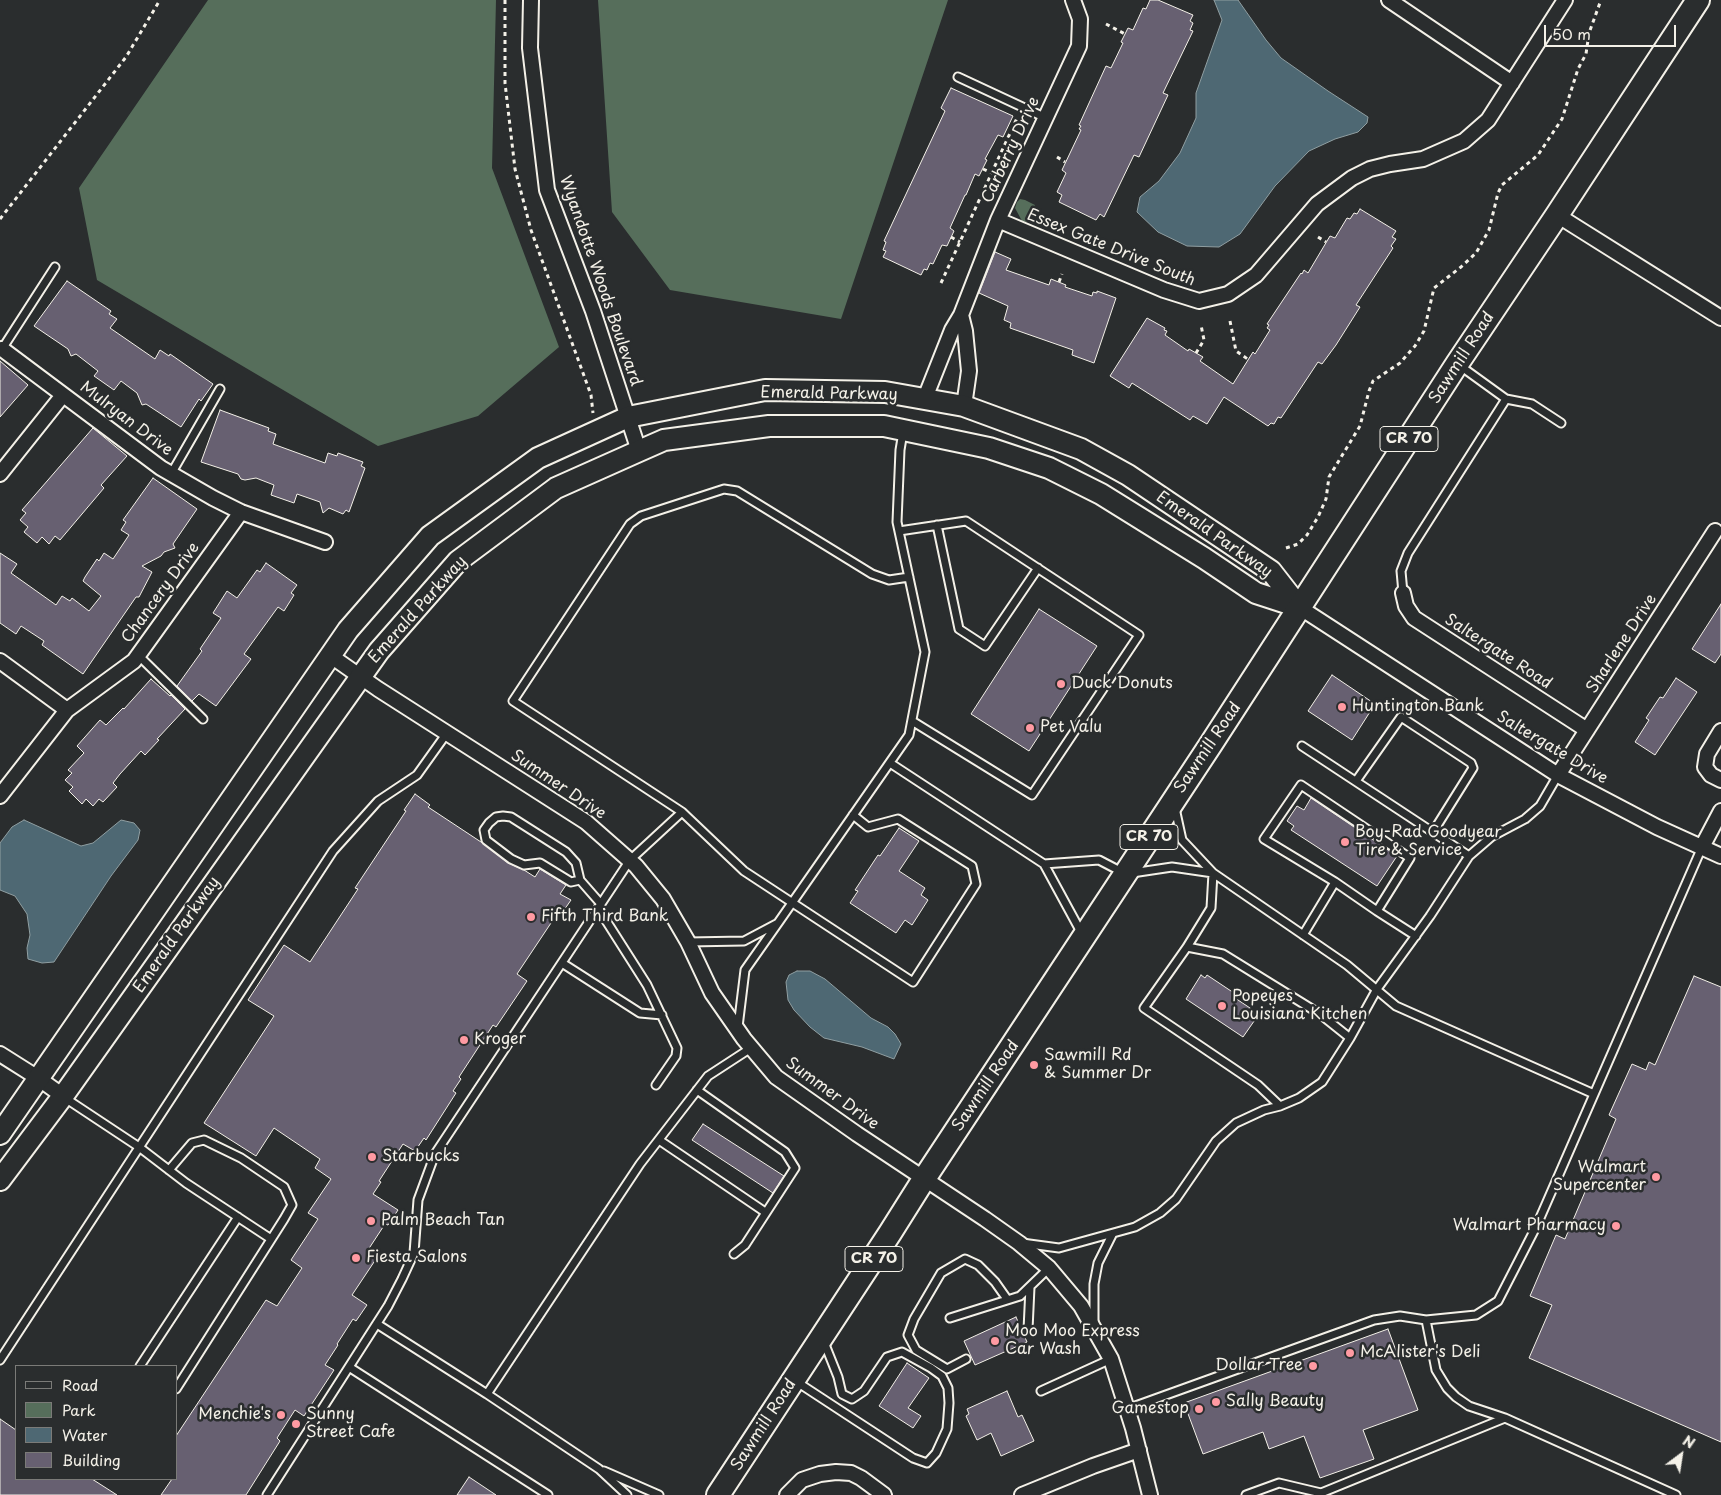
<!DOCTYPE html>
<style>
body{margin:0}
#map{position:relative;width:1721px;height:1495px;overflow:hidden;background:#2a2d2e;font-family:"Playpen Sans",sans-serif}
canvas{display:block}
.legend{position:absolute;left:15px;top:1365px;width:162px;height:115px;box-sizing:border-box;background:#2a2d2e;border:1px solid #7b7b78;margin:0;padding:6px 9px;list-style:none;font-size:15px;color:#f4f1e8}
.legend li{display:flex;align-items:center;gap:10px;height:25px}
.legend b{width:25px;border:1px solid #7b7b78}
.north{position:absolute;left:1656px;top:1430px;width:50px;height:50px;-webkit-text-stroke:4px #2a2d2e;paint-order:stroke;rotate:31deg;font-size:14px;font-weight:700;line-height:20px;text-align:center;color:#f4f1e8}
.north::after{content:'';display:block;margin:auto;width:18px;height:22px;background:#f4f1e8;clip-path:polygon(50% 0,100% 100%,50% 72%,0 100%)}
.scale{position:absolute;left:1544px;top:25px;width:132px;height:22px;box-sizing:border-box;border:2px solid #f4f1e8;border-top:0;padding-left:6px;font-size:15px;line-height:18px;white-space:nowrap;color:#f4f1e8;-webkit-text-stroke:4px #2a2d2e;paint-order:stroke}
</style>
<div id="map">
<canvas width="1721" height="1495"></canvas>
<ul class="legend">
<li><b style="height:6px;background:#2a2d2e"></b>Road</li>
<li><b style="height:14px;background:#566e5b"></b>Park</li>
<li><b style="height:14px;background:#4e6873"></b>Water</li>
<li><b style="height:14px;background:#676071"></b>Building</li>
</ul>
<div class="north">N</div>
<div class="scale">50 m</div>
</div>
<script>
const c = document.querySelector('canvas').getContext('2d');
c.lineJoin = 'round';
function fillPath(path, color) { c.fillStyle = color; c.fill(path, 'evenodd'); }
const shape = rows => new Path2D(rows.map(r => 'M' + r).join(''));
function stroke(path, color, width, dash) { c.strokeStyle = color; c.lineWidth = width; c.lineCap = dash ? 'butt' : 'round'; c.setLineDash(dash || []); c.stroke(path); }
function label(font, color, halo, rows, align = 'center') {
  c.font = font + ' "Playpen Sans",sans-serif'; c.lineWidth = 5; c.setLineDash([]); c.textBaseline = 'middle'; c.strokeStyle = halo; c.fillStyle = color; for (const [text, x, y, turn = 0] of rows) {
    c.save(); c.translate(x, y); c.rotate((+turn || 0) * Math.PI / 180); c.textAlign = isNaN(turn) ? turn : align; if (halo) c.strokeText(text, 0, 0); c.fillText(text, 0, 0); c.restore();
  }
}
fillPath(shape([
 [208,0,496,0,492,168,559,347,478,416,378,446,97,280,79,188],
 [598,0,948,0,841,319,670,290,612,212],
 [1020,199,1025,200,1035,205,1027,222,1022,221,1015,208,1017,202]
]), '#566e5b');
const water = shape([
 [1214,0,1238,0,1266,40,1281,58,1328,91,1368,117,1367,123,1358,132,1335,139,1309,151,1275,186,1240,234,1219,247,1187,246,1158,232,1137,212,1140,197,1159,181,1180,153,1196,118,1196,93,1222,20,1214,0],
 [24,820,81,846,93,843,121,820,134,823,140,830,138,840,111,876,54,962,42,963,28,959,27,948,30,935,27,914,15,896,0,890,0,843,12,827,24,820],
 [797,971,810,971,825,979,871,1018,888,1027,895,1034,901,1044,894,1059,862,1047,824,1038,810,1027,794,1010,788,1000,786,982,789,975,797,971]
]);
fillPath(water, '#4e6873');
stroke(water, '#909fa2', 1);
const building = shape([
 [1150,0,1158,0,1193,15,1190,21,1193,23,1190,30,1193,31,1163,93,1168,95,1139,157,1134,155,1104,217,1100,214,1096,220,1059,202,1062,195,1057,192,1066,173,1062,170,1081,130,1079,129,1081,126,1079,125,1106,66,1111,68,1123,43,1121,42,1128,28,1133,30,1143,8,1146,9,1150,0],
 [951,88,1013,116,1003,137,998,135,985,159,987,160,979,176,975,174,966,195,965,195,950,228,954,231,947,246,942,245,933,264,930,263,927,270,924,269,921,275,883,257,886,251,883,250,886,242,884,241,945,111,941,108,951,88],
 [1360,209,1396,231,1392,237,1396,239,1391,246,1393,248,1356,305,1360,307,1336,345,1322,364,1318,362,1281,418,1278,417,1274,424,1271,423,1268,426,1224,397,1207,424,1193,416,1190,420,1132,383,1129,388,1110,376,1147,318,1165,328,1164,330,1167,331,1165,335,1188,351,1189,349,1203,357,1200,361,1233,384,1253,352,1255,354,1270,330,1267,328,1269,325,1267,324,1301,273,1302,274,1304,270,1308,273,1330,236,1335,238,1347,218,1350,219,1354,213,1357,214,1360,209],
 [995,252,1011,259,1006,270,1049,285,1051,279,1066,285,1065,287,1092,296,1093,292,1097,293,1097,291,1116,298,1094,363,1072,355,1073,350,1010,328,1011,323,1004,320,1008,306,979,293,995,252],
 [67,281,111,311,109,314,117,319,110,328,155,359,160,350,169,356,170,354,213,384,201,401,199,399,181,427,146,404,142,405,137,393,121,381,114,390,94,376,98,371,76,354,71,356,68,349,34,326,67,281],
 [0,361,28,385,0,417,0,361],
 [220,410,269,428,268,431,276,434,273,444,325,463,328,453,337,456,338,453,363,462,361,466,365,468,349,512,346,510,343,514,329,508,323,513,320,502,297,494,294,503,271,495,274,485,256,478,245,480,241,479,238,474,201,462,220,410],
 [93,428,127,456,101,485,104,488,60,540,55,536,49,544,42,537,37,543,24,532,28,527,20,520,26,513,22,510,93,428],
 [153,478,197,509,173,544,175,548,164,552,161,556,142,566,152,572,139,597,136,597,83,674,42,645,44,641,21,626,16,634,0,623,0,553,17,564,11,573,56,605,62,596,70,601,72,598,89,611,101,596,83,581,85,577,97,559,99,561,104,553,113,559,129,535,121,530,126,522,123,520,153,478],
 [266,563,297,585,291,593,294,595,284,611,278,607,244,654,251,659,216,706,199,694,192,701,177,686,202,651,200,649,221,618,213,613,227,591,237,598,257,570,260,572,266,563],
 [1721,604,1721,654,1715,663,1692,649,1721,604],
 [1039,609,1097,646,1029,751,971,714,1039,609],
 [1332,675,1375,704,1352,740,1308,711,1332,675],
 [1676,678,1697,692,1655,755,1635,742,1649,720,1646,718,1660,697,1663,698,1676,678],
 [151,679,170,696,171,695,185,709,157,739,159,740,145,755,141,751,120,774,113,783,117,787,103,802,99,799,93,806,86,799,82,804,69,791,73,787,65,780,72,773,68,770,84,753,77,746,100,720,106,725,123,708,124,709,151,679],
 [415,794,430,805,428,807,481,842,508,863,524,870,535,877,540,869,566,885,560,894,571,900,560,916,557,914,517,974,527,981,496,1027,493,1025,459,1077,461,1079,453,1091,456,1093,426,1140,424,1138,415,1151,403,1144,379,1181,381,1182,373,1194,398,1210,388,1225,385,1224,368,1250,378,1256,352,1295,367,1305,356,1321,353,1319,337,1344,338,1345,325,1365,334,1370,304,1416,295,1410,277,1438,280,1441,246,1495,161,1495,172,1479,176,1479,176,1436,266,1300,277,1306,302,1268,291,1260,318,1219,308,1213,331,1179,315,1168,320,1159,274,1128,256,1156,204,1123,274,1016,248,1000,284,945,310,962,358,889,355,888,406,811,404,810,415,794],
 [1311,798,1397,856,1377,886,1291,830,1294,826,1287,821,1297,806,1304,810,1311,798],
 [899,828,919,841,899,871,925,888,921,895,928,900,912,925,905,920,896,933,850,903,858,891,855,890,878,855,880,856,899,828],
 [1201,975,1205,978,1207,975,1237,995,1235,998,1259,1014,1243,1037,1186,999,1201,975],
 [1694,976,1721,987,1721,1442,1529,1358,1552,1305,1530,1296,1556,1235,1565,1239,1616,1119,1609,1115,1632,1064,1646,1070,1649,1062,1655,1065,1694,976],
 [703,1124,784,1176,773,1193,692,1140,703,1124],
 [1016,1317,1027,1342,975,1365,964,1341,1016,1317],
 [1388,1329,1418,1410,1363,1430,1374,1459,1320,1478,1304,1436,1269,1449,1263,1432,1203,1454,1184,1403,1388,1329],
 [907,1363,929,1378,908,1408,921,1416,913,1428,879,1406,907,1363],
 [1007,1391,1018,1417,1022,1415,1034,1441,1001,1456,991,1433,977,1440,966,1416,969,1414,967,1409,1007,1391],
 [0,1419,16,1430,16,1479,92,1479,117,1495,0,1495,0,1419],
 [469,1477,496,1495,457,1495,469,1477]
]);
fillPath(building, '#676071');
stroke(building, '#f4f1e8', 1);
const service = shape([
 [958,77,1046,118],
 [2,349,55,267],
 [1506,399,1532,404,1561,423],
 [171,474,220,389],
 [937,525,959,629,985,646,1038,568],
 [899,531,966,521,1139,635,1032,795,912,721],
 [1403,593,1401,571,1408,553,1506,399,1459,365],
 [138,655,203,719],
 [1302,746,1469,856],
 [890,763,1044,864,1081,932],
 [1356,781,1401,717,1471,763,1473,768,1433,832],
 [1175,808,1182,840,1213,873,1347,965,1396,1006,1594,1094],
 [682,812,513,701,630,524,641,516,724,489,737,491,872,574,889,580,909,577],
 [1044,864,1099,860,1122,872],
 [1132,873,1172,867,1213,873],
 [580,880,571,882,540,863,524,865,511,859,486,840,484,830,489,823,496,817,503,816,511,817,566,852,576,863,580,880,601,904],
 [598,908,647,985,677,1048,676,1056,656,1085],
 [1377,911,1416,936],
 [778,923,909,735,925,652,897,522,900,450,903,432],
 [1303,935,1335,882,1264,839,1301,785,1410,858,1377,911,1335,882],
 [688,942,744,941,778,923,745,970,738,1027],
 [1187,947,1211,908,1213,873],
 [562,963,640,1013,662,1015],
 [697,1090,785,1152,795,1168,745,1245,734,1254],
 [65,1098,139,1147,186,1183,271,1239],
 [1280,1106,1258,1085,1144,1008,1187,947,1223,954,1320,1014,1350,1038],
 [659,1140,765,1212],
 [169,1170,192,1143,204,1140,241,1158,284,1187,292,1205,284,1219,176,1389],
 [1022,1243,1059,1248,1135,1227,1160,1213,1176,1199,1216,1141,1236,1123,1264,1110,1280,1106,1299,1098,1322,1082,1350,1038,1377,989,1430,916,1469,856,1491,837,1525,819,1540,806,1558,775],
 [950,1318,1020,1296,1049,1268],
 [1426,1320,1436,1370,1447,1388,1456,1397,1469,1406,1505,1418],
 [1094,1323,1094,1284,1098,1263,1112,1235],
 [377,1324,487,1394,599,1469,627,1495],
 [1028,1330,1030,1287],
 [966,1359,947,1369,916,1350,908,1335,914,1319,941,1273,965,1259,978,1265,995,1282,1007,1299],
 [0,1360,333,851,378,801,417,775,447,733],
 [140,1366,238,1217],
 [349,1367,548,1495],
 [797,1382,913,1458,927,1463,936,1453,947,1429,949,1403,948,1388,942,1376,931,1368,902,1352,887,1357,864,1391,852,1399,842,1394,838,1377,824,1342],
 [1041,1391,1111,1359],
 [487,1394,640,1164,708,1076,751,1048],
 [1127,1409,1374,1320,1400,1316,1426,1320,1476,1315,1498,1301,1536,1227,1702,847],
 [604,1471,659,1495],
 [267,1495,388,1306,402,1279,414,1253,418,1200,435,1154,630,860,682,812,744,871,913,982,976,884,972,866,898,819,868,827,853,815],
 [1246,1495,1279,1483,1321,1493,1505,1418,1676,1495]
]);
const minor = shape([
 [531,0,530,48,547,190,593,311,639,451],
 [1389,0,1512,83],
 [1557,215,1721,318],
 [998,220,1164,290,1199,301,1228,294,1256,275,1317,204,1352,178,1370,169,1390,164,1423,159,1464,141,1488,120,1565,0],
 [961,315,965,331,969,371,964,406],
 [2,349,161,468,213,498,241,512,325,542],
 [925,398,952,330,961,315,998,220,1079,46,1080,19,1073,0],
 [0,474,63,395],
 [1403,593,1406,606,1414,618,1587,730],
 [1299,607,1558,775,1657,827,1721,856],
 [331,656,378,689,586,822,636,866,663,899,688,942,712,993,744,1039,776,1077,857,1134,985,1219,1019,1243,1049,1268,1081,1306,1111,1359,1133,1428,1150,1495],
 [0,661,67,710],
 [1721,731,1707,754,1705,767,1711,775,1721,780],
 [1558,775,1715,531],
 [0,796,67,710,134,661,241,512],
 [1702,847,1721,811],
 [0,1054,38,1078,63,1096],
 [787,1495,802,1480,820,1474,836,1472,851,1473,861,1478,884,1495],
 [1022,1495,1093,1466,1139,1450]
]);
const secondary = shape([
 [0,1134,348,630,430,536,538,458,628,417,765,390,885,392,964,406,1081,449,1128,475,1271,571,1299,607],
 [0,1180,63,1096,379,651,458,561,556,488,639,451,664,440,769,426,884,426,989,448,1049,468,1101,494,1204,558,1256,593,1299,607]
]);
const primary = shape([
 [718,1495,890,1233,924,1179,1211,744,1457,364,1557,215,1698,0]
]);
stroke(service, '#f4f1e8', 11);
stroke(minor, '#f4f1e8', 18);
stroke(secondary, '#f4f1e8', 24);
stroke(primary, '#f4f1e8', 26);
stroke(shape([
 [505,0,505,83,515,169,531,230,591,395,593,413],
 [1106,24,1125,34],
 [1057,157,1065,162],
 [983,169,992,173],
 [0,219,126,57,160,0],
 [951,237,960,242],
 [1318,237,1326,242],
 [1059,282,1062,274],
 [941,283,1017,118],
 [1230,321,1236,351,1249,360],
 [1196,353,1204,340,1201,325],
 [1286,548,1298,544,1307,535,1318,517,1326,499,1329,477,1360,426,1369,391,1373,381,1400,363,1415,346,1424,331,1434,288,1461,267,1476,253,1489,230,1498,193,1502,185,1538,155,1562,119,1578,69,1586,54,1589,33,1601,0]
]), '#f4f1e8', 3, [4, 4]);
stroke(service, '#2a2d2e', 7);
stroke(minor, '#2a2d2e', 14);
stroke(secondary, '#2a2d2e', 20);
stroke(primary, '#2a2d2e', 22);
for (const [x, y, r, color] of [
 [1061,684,5,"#ff9aa2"],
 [1342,707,5,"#ff9aa2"],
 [1030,728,5,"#ff9aa2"],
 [1345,842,5,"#ff9aa2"],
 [531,917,5,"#ff9aa2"],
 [1222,1006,5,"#ff9aa2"],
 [464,1040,5,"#ff9aa2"],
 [1034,1065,5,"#ff9aa2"],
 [372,1157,5,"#ff9aa2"],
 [1656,1177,5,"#ff9aa2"],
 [371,1221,5,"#ff9aa2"],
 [1616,1226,5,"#ff9aa2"],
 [356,1258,5,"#ff9aa2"],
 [995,1341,5,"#ff9aa2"],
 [1350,1353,5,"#ff9aa2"],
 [1313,1366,5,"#ff9aa2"],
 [1216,1402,5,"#ff9aa2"],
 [1199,1409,5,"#ff9aa2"],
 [281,1415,5,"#ff9aa2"],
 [296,1424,5,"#ff9aa2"]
]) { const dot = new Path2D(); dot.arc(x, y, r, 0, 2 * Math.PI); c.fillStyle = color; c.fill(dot); stroke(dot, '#2a2d2e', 2); }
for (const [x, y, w] of [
 [1409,439,58],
 [1149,837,58],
 [874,1259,58]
]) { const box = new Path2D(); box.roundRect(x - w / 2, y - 12.5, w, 25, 4); c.fillStyle = '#2a2d2e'; c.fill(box); stroke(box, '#f4f1e8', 1); }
label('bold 15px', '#f4f1e8', null, [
 ["CR 70",1409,439],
 ["CR 70",1149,837],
 ["CR 70",874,1259]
]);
label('16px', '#f4f1e8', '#2a2d2e', [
 ["Carberry Drive",1011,150,-65],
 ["Essex Gate Drive South",1111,248,22],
 ["Wyandotte Woods Boulevard",600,281,71],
 ["Sawmill Road",1462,358,-57],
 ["Emerald Parkway",829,394,1],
 ["Mulryan Drive",126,419,37],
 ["Emerald Parkway",1214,535,35],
 ["Chancery Drive",161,593,-54],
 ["Emerald Parkway",418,610,-48],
 ["Sharlene Drive",1622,644,-57],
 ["Saltergate Road",1498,652,33],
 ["Sawmill Road",1208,748,-56],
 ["Saltergate Drive",1552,748,31],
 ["Summer Drive",558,785,34],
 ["Emerald Parkway",177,935,-55],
 ["Sawmill Road",986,1086,-56],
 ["Summer Drive",832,1094,36],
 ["Sawmill Road",764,1425,-57]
]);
label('16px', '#f4f1e8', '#2a2d2e', [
 ["Duck Donuts",1071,684],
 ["Huntington Bank",1352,707],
 ["Pet Valu",1040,728],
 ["Boy-Rad Goodyear",1355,833],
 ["Tire & Service",1355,851],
 ["Fifth Third Bank",541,917],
 ["Popeyes",1232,997],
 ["Louisiana Kitchen",1232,1015],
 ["Kroger",474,1040],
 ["Sawmill Rd",1044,1056],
 ["& Summer Dr",1044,1074],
 ["Starbucks",382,1157],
 ["Walmart",1646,1168,"right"],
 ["Supercenter",1646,1186,"right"],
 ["Palm Beach Tan",381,1221],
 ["Walmart Pharmacy",1606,1226,"right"],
 ["Fiesta Salons",366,1258],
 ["Moo Moo Express",1005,1332],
 ["Car Wash",1005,1350],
 ["McAlister's Deli",1360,1353],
 ["Dollar Tree",1303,1366,"right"],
 ["Sally Beauty",1226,1402],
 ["Gamestop",1189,1409,"right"],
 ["Menchie's",271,1415,"right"],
 ["Sunny",306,1415],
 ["Street Cafe",306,1433]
], 'left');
</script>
